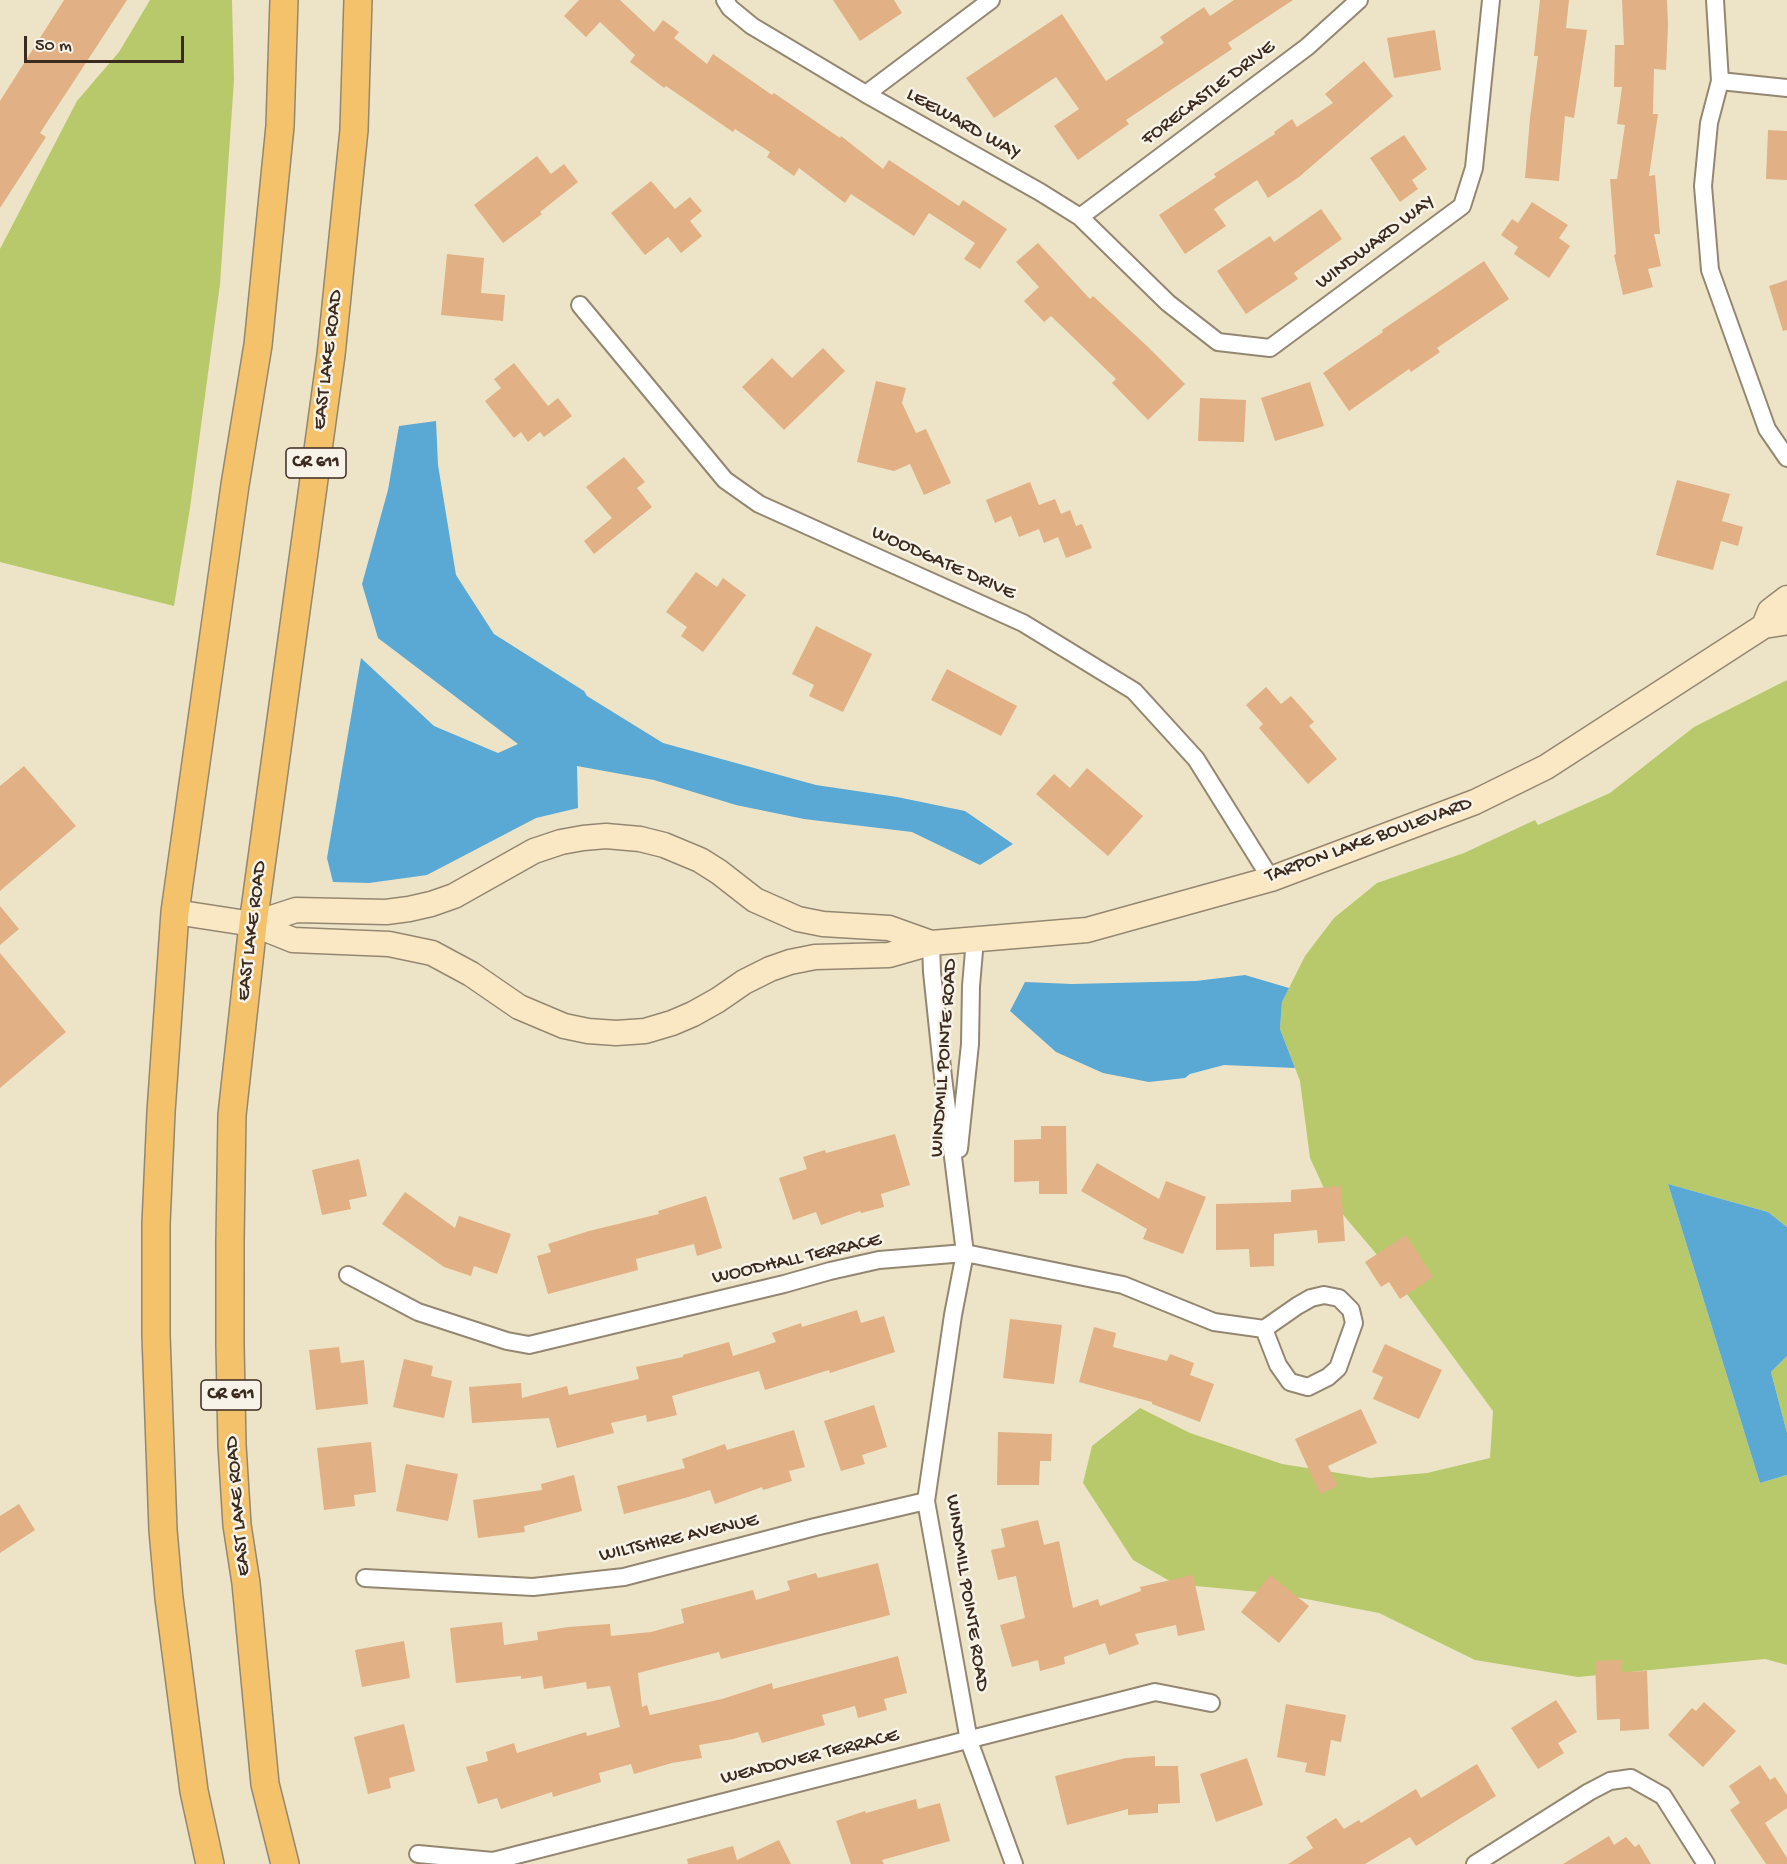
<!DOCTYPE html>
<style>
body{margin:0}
#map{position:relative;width:1787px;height:1864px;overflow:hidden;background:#ede4c7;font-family:"Gochi Hand",sans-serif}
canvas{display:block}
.scale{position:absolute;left:24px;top:36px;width:160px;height:27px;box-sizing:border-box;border:3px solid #3b2a1e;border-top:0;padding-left:8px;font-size:18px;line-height:21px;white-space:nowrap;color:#3b2a1e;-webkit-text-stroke:4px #f7f3e8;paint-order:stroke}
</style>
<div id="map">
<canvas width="1787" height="1864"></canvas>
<div class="scale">50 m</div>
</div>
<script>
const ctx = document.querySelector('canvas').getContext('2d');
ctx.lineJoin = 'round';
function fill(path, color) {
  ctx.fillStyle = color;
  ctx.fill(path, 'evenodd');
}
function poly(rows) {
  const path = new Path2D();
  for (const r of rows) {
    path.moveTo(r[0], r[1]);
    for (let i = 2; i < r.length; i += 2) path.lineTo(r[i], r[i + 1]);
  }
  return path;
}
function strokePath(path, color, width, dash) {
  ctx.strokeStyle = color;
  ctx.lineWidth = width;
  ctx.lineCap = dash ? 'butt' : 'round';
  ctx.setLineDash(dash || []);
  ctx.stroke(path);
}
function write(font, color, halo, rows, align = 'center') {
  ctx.font = font + ' "Gochi Hand",sans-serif';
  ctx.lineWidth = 5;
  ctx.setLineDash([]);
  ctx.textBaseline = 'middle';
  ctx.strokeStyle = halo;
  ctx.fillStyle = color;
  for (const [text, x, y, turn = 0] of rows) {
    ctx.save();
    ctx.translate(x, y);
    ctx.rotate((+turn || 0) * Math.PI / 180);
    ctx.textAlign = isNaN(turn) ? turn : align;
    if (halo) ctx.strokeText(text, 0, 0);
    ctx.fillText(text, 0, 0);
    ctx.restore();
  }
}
fill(poly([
 [150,0,232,0,234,80,220,284,190,508,174,606,0,562,0,249,77,101,119,52],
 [1787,680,1787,1227,1768,1212,1668,1184,1760,1483,1787,1475,1787,1665,1765,1659,1578,1677,1475,1660,1379,1613,1280,1594,1175,1584,1133,1560,1083,1483,1092,1446,1140,1408,1190,1433,1282,1464,1370,1478,1427,1473,1490,1458,1493,1411,1384,1263,1328,1197,1310,1158,1300,1081,1280,1029,1282,1002,1305,956,1334,918,1377,883,1464,853,1535,820,1538,825,1610,793,1694,727],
 [1787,1356,1787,1433,1771,1372]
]), '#b8c96c');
fill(poly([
 [436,421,438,465,456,575,494,634,584,691,587,696,663,743,816,785,897,797,965,811,1013,844,980,865,912,832,804,819,736,805,654,780,577,766,578,808,536,818,427,875,369,883,333,882,327,858,361,658,434,726,498,753,518,744,378,638,362,584,388,490,399,426],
 [1245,975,1289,988,1282,1002,1280,1029,1295,1068,1224,1065,1190,1074,1185,1078,1149,1082,1103,1073,1056,1052,1010,1011,1025,982,1072,984,1196,981],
 [1668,1184,1768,1212,1787,1227,1787,1356,1771,1372,1787,1433,1787,1475,1760,1483]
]), '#5aa8d4');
fill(poly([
 [64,0,127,0,40,133,46,137,0,208,0,101],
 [579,0,620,0,654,32,663,20,679,32,674,38,707,64,713,54,772,95,774,93,840,138,841,136,883,169,889,160,959,206,963,200,1007,229,980,269,964,259,975,243,929,213,914,236,851,194,845,203,799,168,794,176,767,157,770,152,735,129,733,132,666,86,664,88,630,62,635,55,600,22,586,37,564,16],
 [833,0,894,0,902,13,860,41],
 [1234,0,1293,0,1228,43,1232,49,1126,120,1129,124,1078,160,1054,126,1079,109,1056,77,994,118,966,78,1062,14,1106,81,1164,43,1160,37,1204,7,1210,16],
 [1540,0,1569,0,1566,28,1587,30,1574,118,1565,116,1559,181,1525,178,1530,118,1538,56,1534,56],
 [1622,0,1667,0,1668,26,1666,70,1654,69,1653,114,1658,114,1649,176,1655,175,1660,234,1654,234,1661,266,1648,269,1653,287,1623,295,1614,255,1616,254,1610,179,1617,179,1625,125,1617,124,1622,87,1614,87,1615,45,1624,45],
 [1435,30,1441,70,1394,78,1387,38],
 [1364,61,1393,96,1299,177,1268,198,1257,180,1214,209,1226,226,1185,254,1159,215,1216,177,1214,174,1275,134,1274,132,1292,119,1297,127,1333,103,1325,94],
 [1768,130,1787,131,1787,180,1766,179],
 [1404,135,1427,169,1412,180,1418,189,1400,202,1370,158],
 [537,156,551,174,564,164,578,182,540,212,542,214,503,243,474,205],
 [651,181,675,209,690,197,702,211,690,221,702,236,681,253,668,237,645,255,611,213],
 [1532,202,1568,225,1559,238,1570,246,1549,278,1514,254,1518,247,1501,235,1512,219,1518,223],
 [1321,209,1342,239,1294,273,1298,279,1246,314,1217,271,1270,236,1274,242],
 [1038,243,1090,299,1093,296,1148,347,1185,384,1148,420,1112,383,1116,379,1051,316,1044,322,1024,301,1039,287,1016,262],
 [447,254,484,258,481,293,505,295,503,321,441,315],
 [1484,261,1509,299,1437,348,1440,352,1411,372,1409,369,1349,411,1323,373,1383,332,1382,330],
 [1787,280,1787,330,1783,331,1769,286],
 [823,348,845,371,784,430,742,387,772,358,792,378],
 [514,363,548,406,558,398,572,416,544,437,540,432,528,442,521,432,514,438,485,401,501,388,494,379],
 [876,381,906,388,902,403,916,433,926,429,951,483,924,495,910,464,894,471,857,462],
 [1310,382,1324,426,1275,441,1261,398],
 [1200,398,1246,400,1244,442,1198,441],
 [624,457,645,482,637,488,652,507,594,554,584,541,612,518,586,487],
 [1677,480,1730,494,1722,521,1743,527,1738,546,1721,541,1713,570,1656,555],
 [1030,482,1039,505,1055,499,1061,514,1070,510,1076,526,1082,524,1092,548,1066,558,1058,537,1044,543,1039,529,1019,537,1011,516,995,523,986,500],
 [696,572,717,587,723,578,746,595,703,652,681,636,687,627,666,612],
 [816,626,872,654,843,712,809,696,814,685,792,674],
 [947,669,1017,706,1001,736,931,700],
 [1266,687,1281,704,1291,696,1314,722,1309,726,1337,759,1308,784,1259,728,1263,724,1246,705],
 [24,766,76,826,0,891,0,786],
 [1087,768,1143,816,1108,856,1036,794,1054,774,1070,788],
 [0,906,19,929,0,945],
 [0,953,66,1032,0,1088],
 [1041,1126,1066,1126,1067,1194,1039,1194,1039,1181,1014,1182,1014,1140,1041,1139],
 [895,1134,910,1185,881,1194,884,1207,861,1213,860,1211,821,1225,816,1212,793,1220,779,1178,807,1169,803,1157,825,1150,826,1153],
 [359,1159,367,1196,349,1200,351,1209,322,1215,312,1170],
 [1097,1163,1159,1199,1166,1181,1206,1197,1183,1254,1143,1239,1147,1229,1081,1191],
 [1341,1186,1345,1241,1318,1243,1317,1230,1274,1234,1274,1266,1250,1267,1249,1249,1216,1250,1216,1204,1291,1202,1291,1190],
 [405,1192,455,1228,459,1216,511,1234,497,1274,474,1266,471,1276,444,1267,382,1224],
 [706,1196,722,1248,697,1256,694,1244,636,1259,638,1270,548,1294,537,1256,551,1252,548,1244,589,1231,659,1214,658,1211],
 [1406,1235,1433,1277,1400,1299,1389,1282,1381,1287,1365,1262],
 [857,1310,861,1323,884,1316,895,1352,830,1373,829,1370,765,1390,759,1371,672,1396,677,1415,647,1422,646,1415,611,1423,614,1433,557,1448,549,1418,472,1423,469,1387,521,1383,522,1398,567,1386,569,1395,639,1379,636,1367,683,1357,683,1355,729,1342,733,1356,776,1342,772,1333,801,1323,802,1327],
 [1010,1319,1062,1325,1054,1384,1003,1378],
 [1094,1327,1116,1333,1113,1347,1167,1361,1170,1354,1194,1363,1190,1375,1214,1384,1200,1422,1152,1404,1152,1402,1079,1382],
 [1385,1344,1442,1370,1419,1419,1373,1399,1383,1377,1372,1372],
 [339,1347,341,1363,364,1360,368,1404,316,1410,309,1350],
 [404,1359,433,1366,431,1376,452,1381,444,1418,393,1407],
 [874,1405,887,1447,862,1455,865,1464,841,1471,824,1421],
 [1361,1409,1377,1443,1328,1466,1338,1486,1320,1494,1295,1439],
 [794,1430,805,1467,789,1471,792,1481,763,1490,762,1487,715,1504,710,1490,685,1498,624,1514,617,1486,685,1468,682,1459,725,1444,727,1450],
 [998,1432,1052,1434,1051,1461,1040,1461,1039,1485,997,1485],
 [371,1442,376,1492,354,1495,355,1506,324,1510,317,1448],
 [406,1464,458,1474,448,1521,396,1511],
 [574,1475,582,1511,524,1526,525,1532,478,1538,473,1500,542,1490,541,1484],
 [19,1504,35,1530,0,1553,0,1516],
 [1038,1520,1044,1545,1059,1541,1073,1608,1098,1599,1100,1606,1141,1591,1140,1587,1193,1575,1205,1630,1178,1636,1176,1625,1135,1634,1139,1644,1109,1655,1105,1643,1064,1657,1065,1664,1040,1671,1038,1660,1012,1667,1000,1625,1025,1618,1016,1576,998,1580,991,1550,1005,1547,1001,1529],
 [878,1563,890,1615,721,1659,719,1652,638,1673,642,1707,647,1705,650,1715,722,1699,772,1683,773,1689,898,1656,907,1693,884,1699,887,1710,858,1718,855,1706,822,1715,825,1725,762,1743,758,1732,733,1739,699,1745,702,1758,672,1763,634,1774,631,1764,599,1773,601,1782,553,1797,552,1792,501,1809,497,1798,478,1804,466,1767,488,1761,486,1752,514,1743,517,1753,586,1732,587,1736,620,1727,610,1686,587,1689,586,1682,544,1689,542,1676,521,1679,521,1676,456,1683,450,1628,502,1622,504,1645,538,1640,537,1632,568,1627,610,1624,611,1636,651,1632,684,1623,681,1609,753,1590,756,1600,790,1590,787,1581,816,1573,818,1578],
 [1270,1575,1309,1606,1279,1643,1241,1612],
 [404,1641,410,1678,362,1687,355,1650],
 [1621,1660,1622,1672,1647,1671,1649,1729,1620,1731,1620,1719,1597,1720,1595,1661],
 [1556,1700,1577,1732,1558,1743,1564,1753,1538,1769,1511,1728],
 [1704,1702,1736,1731,1703,1767,1668,1735,1692,1708,1696,1711],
 [1286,1704,1346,1715,1341,1742,1331,1740,1325,1776,1305,1772,1307,1763,1277,1757],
 [404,1724,415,1771,389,1778,391,1788,368,1794,354,1737],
 [1155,1756,1155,1766,1178,1766,1180,1803,1158,1804,1158,1813,1128,1815,1128,1809,1067,1825,1055,1776,1126,1758],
 [1247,1758,1263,1805,1216,1822,1200,1774],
 [1477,1764,1496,1796,1416,1846,1410,1837,1365,1864,1288,1864,1313,1848,1306,1837,1336,1818,1344,1829,1359,1820,1361,1823,1416,1789,1421,1798],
 [1760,1765,1770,1780,1775,1777,1787,1795,1787,1808,1765,1823,1787,1858,1787,1864,1766,1864,1730,1810,1740,1803,1729,1786],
 [916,1799,918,1809,940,1803,950,1841,882,1860,884,1864,851,1864,836,1821,865,1811,866,1813],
 [1609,1836,1614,1845,1626,1837,1635,1847,1639,1844,1651,1864,1563,1864],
 [779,1840,791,1864,688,1864,687,1859,733,1846,737,1860]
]), '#e1b084');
const street = poly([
 [725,0,730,8,752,26,866,94,1040,192,1080,217,1168,303,1218,342,1270,348,1462,206,1474,168,1491,0],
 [1715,0,1720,81,1709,123,1703,186,1710,270,1767,429,1787,458],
 [1720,81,1787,88],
 [866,94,991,0],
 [1080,217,1307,47,1359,0],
 [580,305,725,480,759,504,1023,623,1134,691,1196,759,1271,879],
 [931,943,932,972,943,1077,965,1253,953,1315,926,1501,969,1741,1014,1864],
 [959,1149,970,1044,971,986,975,939],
 [348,1275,418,1312,507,1341,529,1345,784,1284,830,1271,879,1260,965,1253,1123,1285,1214,1322,1264,1329],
 [1324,1295,1339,1298,1351,1310,1354,1323,1338,1368,1328,1377,1308,1387,1290,1382,1278,1365,1264,1329,1297,1306,1311,1298,1324,1295],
 [365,1578,533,1587,624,1577,815,1527,926,1501],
 [418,1854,493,1861,1155,1692,1211,1703],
 [1475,1864,1589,1792,1610,1781,1631,1778,1663,1796,1706,1864]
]);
const secondary = poly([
 [1764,626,1770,611,1787,598],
 [175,912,253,924,293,940,389,944,432,953,471,974,519,1007,564,1026,588,1031,616,1033,645,1031,672,1023,693,1014,718,1000,744,982,770,969,790,962,815,957,889,955,931,943,1087,930,1271,879,1475,802,1546,767,1764,626,1783,623,1787,620],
 [253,924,296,910,386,912,409,909,431,904,454,896,534,851,561,842,583,838,606,836,640,839,664,845,700,860,719,872,755,900,798,919,823,924,889,928,931,943]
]);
const primary = poly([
 [210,1864,194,1791,169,1598,163,1530,156,1335,156,1224,161,1112,175,912,235,485,258,345,280,126,284,0],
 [285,1864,265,1784,246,1583,237,1525,232,1445,230,1345,230,1241,232,1115,253,924,331,355,354,130,358,0]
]);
strokePath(street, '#948772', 20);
strokePath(secondary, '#948772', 27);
strokePath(primary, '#948772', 30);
strokePath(street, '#fff', 16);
strokePath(secondary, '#fae7c3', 24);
strokePath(primary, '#f3c26a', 27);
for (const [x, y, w] of [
 [316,463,60],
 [231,1395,60]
]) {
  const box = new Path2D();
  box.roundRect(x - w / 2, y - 15, w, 30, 4.5);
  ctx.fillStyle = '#f7f3e8';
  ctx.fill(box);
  strokePath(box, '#3b2a1e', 1.5);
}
write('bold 18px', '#3b2a1e', null, [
 ["CR 611",316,463],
 ["CR 611",231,1395]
]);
write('20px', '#3b2a1e', '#f7f3e8', [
 ["FORECASTLE DRIVE",1209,94,-37],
 ["LEEWARD WAY",963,125,29],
 ["WINDWARD WAY",1376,243,-37],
 ["EAST LAKE ROAD",329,360,-83],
 ["WOODGATE DRIVE",943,564,24],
 ["TARPON LAKE BOULEVARD",1369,841,-20],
 ["EAST LAKE ROAD",253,931,-83],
 ["WINDMILL POINTE ROAD",945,1058,-86],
 ["WOODHALL TERRACE",797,1260,-13],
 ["EAST LAKE ROAD",239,1506,-95],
 ["WILTSHIRE AVENUE",679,1539,-13],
 ["WINDMILL POINTE ROAD",966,1593,81],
 ["WENDOVER TERRACE",810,1758,-14]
]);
</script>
